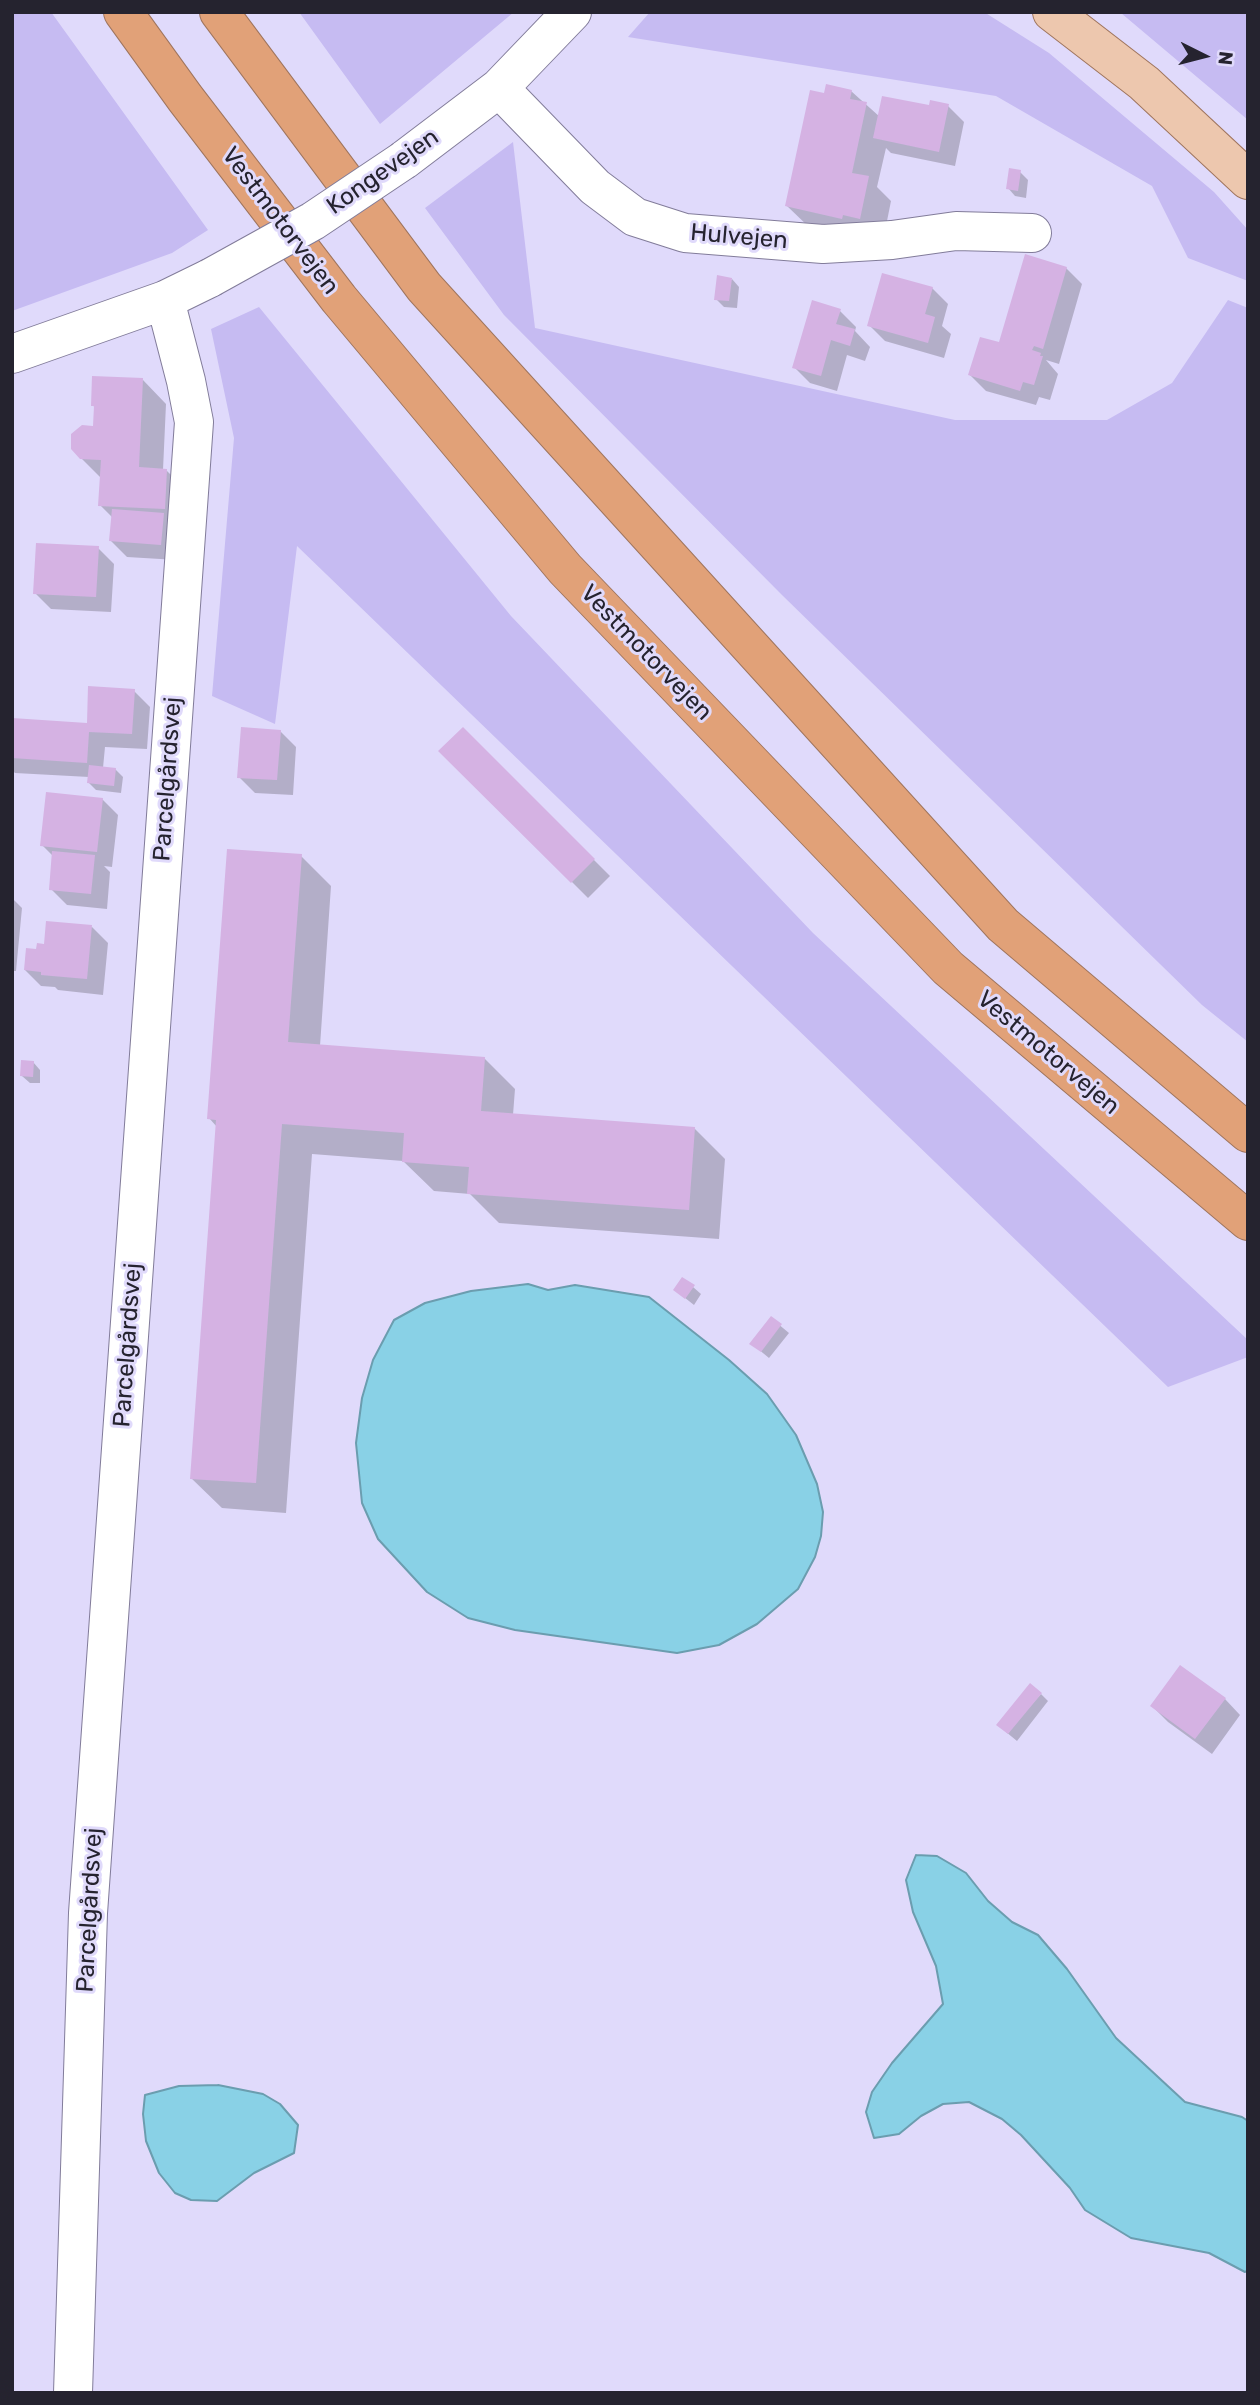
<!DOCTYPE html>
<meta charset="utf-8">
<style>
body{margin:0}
#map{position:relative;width:1260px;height:2405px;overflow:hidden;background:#e0dafb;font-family:Rubik,sans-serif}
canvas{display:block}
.frame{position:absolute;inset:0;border:14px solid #25232f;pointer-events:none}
.north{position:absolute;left:1169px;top:21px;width:70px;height:70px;-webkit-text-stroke:5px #e0dafb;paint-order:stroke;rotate:96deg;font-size:19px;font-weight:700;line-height:28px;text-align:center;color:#25232f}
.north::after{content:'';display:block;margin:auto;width:24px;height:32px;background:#25232f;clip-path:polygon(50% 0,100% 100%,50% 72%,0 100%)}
</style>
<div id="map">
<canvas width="1260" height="2405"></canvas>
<div class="frame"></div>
<div class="north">N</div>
</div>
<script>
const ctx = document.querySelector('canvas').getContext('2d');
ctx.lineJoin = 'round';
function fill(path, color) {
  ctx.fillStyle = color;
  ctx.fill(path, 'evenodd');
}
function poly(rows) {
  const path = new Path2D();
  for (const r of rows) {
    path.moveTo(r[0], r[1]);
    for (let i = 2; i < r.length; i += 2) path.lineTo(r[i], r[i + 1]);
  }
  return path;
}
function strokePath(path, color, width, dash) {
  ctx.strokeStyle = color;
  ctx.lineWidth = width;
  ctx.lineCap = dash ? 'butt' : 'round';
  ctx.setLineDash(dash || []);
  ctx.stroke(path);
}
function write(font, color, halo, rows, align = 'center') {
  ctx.font = font + ' Rubik,sans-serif';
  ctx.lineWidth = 6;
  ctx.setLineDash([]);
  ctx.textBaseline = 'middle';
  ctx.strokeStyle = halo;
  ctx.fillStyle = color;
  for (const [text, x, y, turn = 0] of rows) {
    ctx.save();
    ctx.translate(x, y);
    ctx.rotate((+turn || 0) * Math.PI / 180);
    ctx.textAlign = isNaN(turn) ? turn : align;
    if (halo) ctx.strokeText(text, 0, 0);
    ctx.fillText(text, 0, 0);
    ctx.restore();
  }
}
fill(poly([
 [12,12,51,12,208,230,172,253,12,311],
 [299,12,514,12,380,124],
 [650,12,984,12,1049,53,1214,192,1248,230,1248,281,1188,258,1152,186,996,96,628,37],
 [1120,12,1248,12,1248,120,1121,13],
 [513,142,535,328,955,420,1107,420,1172,383,1228,300,1248,308,1248,1042,1202,1005,782,595,504,315,425,208],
 [259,307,511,616,813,933,1248,1340,1248,1357,1168,1387,297,546,275,724,212,696,234,438,211,329]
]), '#c6bbf2');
const water = poly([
 [528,1284,548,1290,575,1285,649,1297,729,1360,767,1394,796,1435,817,1484,823,1512,821,1536,815,1557,798,1589,757,1624,719,1645,677,1653,515,1630,468,1618,427,1592,378,1539,362,1503,356,1443,362,1398,373,1360,394,1320,425,1303,471,1291,528,1284],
 [916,1855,937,1856,966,1873,988,1901,1012,1922,1038,1935,1067,1969,1116,2038,1185,2102,1242,2117,1248,2121,1248,2270,1245,2272,1209,2253,1131,2238,1085,2210,1070,2188,1021,2135,1002,2119,969,2102,943,2104,921,2116,899,2134,874,2138,866,2112,872,2092,892,2063,943,2004,936,1966,913,1912,906,1880,916,1855],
 [218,2085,263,2094,280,2104,298,2125,294,2153,254,2173,217,2201,191,2200,175,2193,159,2173,146,2141,143,2114,145,2095,179,2086,218,2085]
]);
fill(water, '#89d1e6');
strokePath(water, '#6b9daf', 2);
fill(poly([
 [851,91,880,117,948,106,964,122,955,166,891,153,886,148,877,187,891,201,883,241,811,229,787,206,825,95],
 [1020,172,1028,180,1026,198,1015,196,1008,188],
 [1066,268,1082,284,1059,364,1046,360,1058,374,1050,400,1039,397,1036,405,986,391,970,375,1000,344],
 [732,279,739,287,737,308,724,307,716,299],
 [932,288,948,304,942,326,951,334,944,358,885,341,869,325],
 [840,311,856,327,855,331,870,347,865,361,847,355,837,391,810,383,794,367],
 [143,380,166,404,163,470,166,470,190,494,177,560,127,557,111,541,113,518,100,505,101,478,81,458,95,428,96,408,92,405],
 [98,548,114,564,111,612,51,609,35,593],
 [134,691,150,707,147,749,105,747,103,768,115,769,123,777,121,793,96,790,88,782,89,777,15,773,12,770,12,720,88,725],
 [463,729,610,876,588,898,441,751],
 [280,731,296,747,293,795,255,793,239,777],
 [102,799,118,815,112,867,104,866,110,872,107,909,67,905,51,889,54,857,42,845],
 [301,856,331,886,320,1046,484,1058,515,1089,513,1115,694,1128,725,1159,719,1239,499,1223,470,1194,434,1191,403,1161,312,1154,286,1513,222,1508,191,1478,217,1127,209,1118],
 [12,898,22,908,16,971,12,971],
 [92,927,108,943,103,995,58,990,55,987,41,986,25,970,38,951,45,946],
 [33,1062,40,1070,40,1083,30,1083,22,1076],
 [693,1287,701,1294,694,1305,675,1290],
 [771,1318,789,1333,769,1358,752,1344],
 [1041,1694,1048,1701,1017,1741,1006,1732],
 [1225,1699,1240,1715,1212,1754,1168,1722,1152,1706]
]), '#0003');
fill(poly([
 [826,84,852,90,850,99,867,102,852,173,869,176,860,219,843,215,842,219,785,206,810,90,824,93],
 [882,96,929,105,930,100,949,104,939,152,873,138],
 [1009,168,1021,170,1018,191,1006,189],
 [1025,254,1067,267,1043,349,1034,346,1032,350,1041,353,1040,356,1043,356,1034,385,1023,382,1020,391,968,375,980,337,999,342],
 [882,273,933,287,925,314,935,317,928,343,867,326],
 [717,275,732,278,729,301,714,300],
 [812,300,841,309,836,324,855,329,850,346,831,340,821,376,792,368],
 [92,376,143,378,139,467,167,469,165,509,98,506,101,460,80,459,71,449,71,434,82,425,93,426,94,406,91,406],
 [112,509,164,513,161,545,109,541],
 [36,543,99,546,96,597,33,594],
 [88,686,135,689,132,734,89,732,87,763,12,758,12,718,87,723],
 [241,727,281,730,277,780,237,778],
 [463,727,595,859,571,883,438,751],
 [89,765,116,768,114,786,87,783],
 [46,792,103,798,97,852,40,846],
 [227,849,302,854,288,1042,485,1057,481,1111,695,1127,689,1210,467,1194,469,1167,402,1162,404,1133,282,1124,256,1483,190,1479,216,1120,207,1119],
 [52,851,95,855,91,894,49,890],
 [46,921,92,925,87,979,41,975,41,972,24,970,26,948,36,949,37,943,44,944],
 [21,1060,34,1061,33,1077,20,1076],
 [682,1277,695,1285,685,1299,673,1290],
 [771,1316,782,1324,761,1352,749,1344],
 [1180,1665,1226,1698,1195,1739,1150,1706],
 [1030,1683,1042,1693,1008,1734,996,1725]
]), '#d5b2e3');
const minor = poly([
 [499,88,595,187,635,217,685,233,823,244,892,240,956,231,1032,233],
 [404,160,499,88,572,12],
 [12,354,165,300,210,278],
 [73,2393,88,1913,194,422,186,381,165,300]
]);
const major = poly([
 [1052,12,1144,83,1248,180]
]);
const highway = poly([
 [123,12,185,98,339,299,565,569,948,968,1248,1221],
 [219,12,424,287,1003,925,1248,1133]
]);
strokePath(minor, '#827c9a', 40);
strokePath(major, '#9f755e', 40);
strokePath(highway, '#9f755e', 40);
strokePath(minor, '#fff', 38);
strokePath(major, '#edc7ae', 38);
strokePath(highway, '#e1a178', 38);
const minorBridge = poly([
 [210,278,313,221,404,160]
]);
strokePath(minorBridge, '#827c9a', 40, []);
strokePath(minorBridge, '#fff', 38);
write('24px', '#25232f', '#e0dafb', [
 ["Kongevejen",383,172,-35],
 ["Vestmotorvejen",280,221,53],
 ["Hulvejen",739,237,5],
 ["Vestmotorvejen",646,653,46],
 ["Parcelgårdsvej",168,779,-86],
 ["Vestmotorvejen",1048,1053,40],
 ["Parcelgårdsvej",128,1345,-86],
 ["Parcelgårdsvej",90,1910,-87]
]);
</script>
